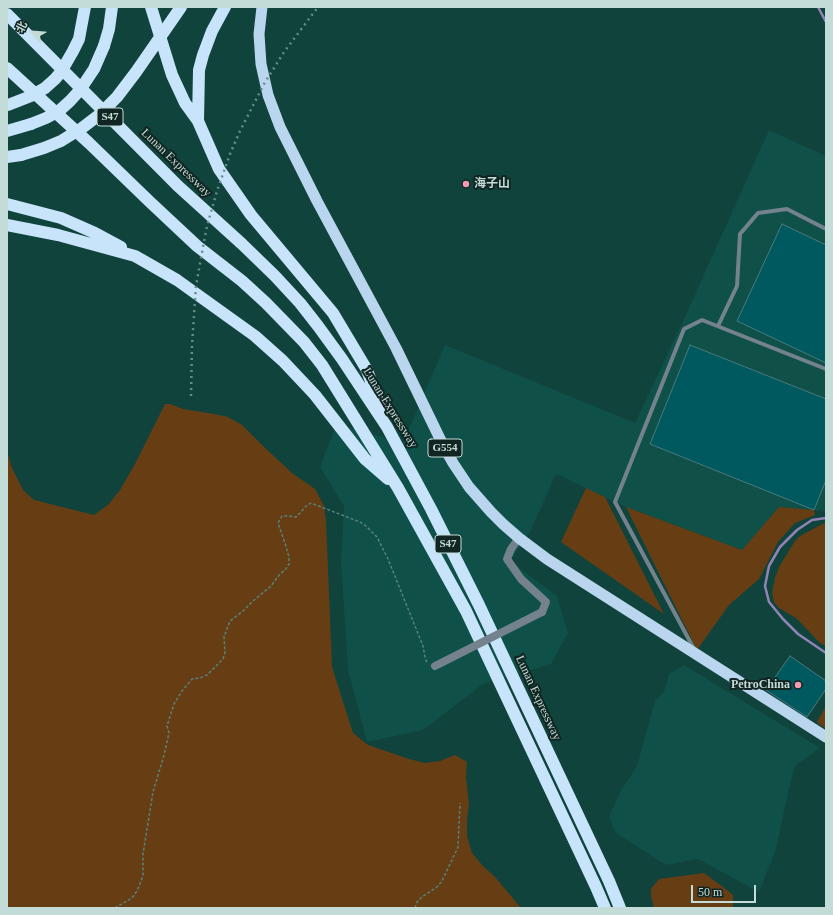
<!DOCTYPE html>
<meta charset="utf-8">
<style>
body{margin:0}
#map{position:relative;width:833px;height:915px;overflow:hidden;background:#10433c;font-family:"Times New Roman","Noto Sans SC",serif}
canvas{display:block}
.frame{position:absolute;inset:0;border:8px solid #c3dcd7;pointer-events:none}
.north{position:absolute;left:12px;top:12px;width:40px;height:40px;-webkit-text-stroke:3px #112522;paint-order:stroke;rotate:296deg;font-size:11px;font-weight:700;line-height:16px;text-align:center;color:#c3dcd7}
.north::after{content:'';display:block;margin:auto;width:14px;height:18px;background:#c3dcd7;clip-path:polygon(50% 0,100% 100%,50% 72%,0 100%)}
.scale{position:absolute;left:691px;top:885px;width:65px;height:18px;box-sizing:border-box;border:2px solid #c3dcd7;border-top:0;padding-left:5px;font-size:12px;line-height:14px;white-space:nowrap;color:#c3dcd7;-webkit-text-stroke:3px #112522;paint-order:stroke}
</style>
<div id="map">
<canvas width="833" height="915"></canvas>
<div class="frame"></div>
<div class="north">北</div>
<div class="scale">50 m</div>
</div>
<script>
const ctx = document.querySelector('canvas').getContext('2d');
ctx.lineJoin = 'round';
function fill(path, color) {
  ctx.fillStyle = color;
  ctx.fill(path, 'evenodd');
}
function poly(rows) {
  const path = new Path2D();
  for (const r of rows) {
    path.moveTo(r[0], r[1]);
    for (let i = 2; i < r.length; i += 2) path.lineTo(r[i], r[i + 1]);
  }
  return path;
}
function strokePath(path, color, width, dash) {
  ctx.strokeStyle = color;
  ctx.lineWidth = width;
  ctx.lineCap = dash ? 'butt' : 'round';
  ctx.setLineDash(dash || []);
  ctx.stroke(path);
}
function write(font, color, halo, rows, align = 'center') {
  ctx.font = font + ' "Times New Roman","Noto Sans SC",serif';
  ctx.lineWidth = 4;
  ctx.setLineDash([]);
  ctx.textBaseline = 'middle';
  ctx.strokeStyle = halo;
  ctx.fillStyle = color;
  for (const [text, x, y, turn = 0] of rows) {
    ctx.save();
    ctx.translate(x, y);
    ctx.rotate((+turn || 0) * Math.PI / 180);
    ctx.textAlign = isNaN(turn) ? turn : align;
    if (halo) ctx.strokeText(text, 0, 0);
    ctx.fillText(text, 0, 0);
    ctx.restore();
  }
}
fill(poly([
 [769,130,826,156,826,511,779,507,742,550,626,507,556,474,530,532,510,561,557,596,568,633,551,664,483,684,423,730,367,742,348,670,341,562,344,506,320,467,337,424,403,443,445,345,635,423,684,319],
 [684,665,820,748,795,766,788,793,776,849,759,892,698,859,666,865,616,833,609,817,620,792,637,766,655,701,664,692,669,674]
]), '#0f5048');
fill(poly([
 [165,404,170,404,183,409,214,414,228,417,242,425,262,445,292,473,315,489,324,506,326,521,332,667,353,733,368,745,409,759,425,763,440,761,455,755,467,762,466,777,469,804,467,819,467,836,472,853,483,866,495,877,521,908,7,908,7,451,12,468,23,490,34,500,94,515,109,504,120,490,135,464],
 [586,488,605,497,664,614,561,542],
 [626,507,742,550,779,507,814,510,815,515,795,523,778,542,759,579,729,605,697,650],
 [826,522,826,646,820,643,796,618,779,608,774,602,772,593,775,578,779,567,795,541,800,536],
 [826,706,826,729,817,722],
 [704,873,727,890,733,895,733,908,654,908,651,896,651,889,659,879]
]), '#673e14');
strokePath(poly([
 [818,7,826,22],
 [826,518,812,520,797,530,780,547,769,566,765,586,769,602,783,619,798,634,826,653]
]), '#9283b7', 2.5);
const building = poly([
 [782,224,826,245,826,363,737,321,782,224],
 [690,345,826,399,826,480,814,510,650,444,690,345],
 [790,656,826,681,826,689,807,717,766,690,790,656]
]);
fill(building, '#00595f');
strokePath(building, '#497a7e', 1);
strokePath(poly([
 [115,908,132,898,137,891,143,876,143,854,153,792,164,755,169,733,167,726,174,704,182,691,192,679,200,678,207,675,223,659,225,652,224,637,230,621,243,611,253,601,271,586,280,574,285,570,289,564,289,557,285,543,278,523,282,516,289,516,296,517,301,512,305,507,311,503,360,522,366,526,377,537,388,559,423,646,425,657,427,663],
 [415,908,417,902,422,897,437,887,442,881,458,847,460,803]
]), '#58817b', 1.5, [3, 2]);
strokePath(poly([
 [718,326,737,286,740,234,758,213,787,209,826,229],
 [694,649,615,502,684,329,702,320,826,369]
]), '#74828d', 4);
strokePath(poly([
 [519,538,511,549,507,559,521,579,546,602,542,612]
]), '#74828d', 8);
strokePath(poly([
 [262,7,259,34,261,64,268,95,280,127,317,201,396,348,444,447,453,463,469,487,491,512,503,524,519,538,547,559,826,737]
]), '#bad6ee', 11);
strokePath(poly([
 [151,7,172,75,185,103,198,121,219,169,251,215,333,313,367,370,381,410],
 [7,14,178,186,242,244,275,276,300,303,318,326,342,359,387,427,431,509,479,605,609,881,620,908],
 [104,46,109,29,112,7],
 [7,68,89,143,150,202,197,246,242,281,266,303,304,342,322,365,398,488,466,611,596,887,605,908],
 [198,121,199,70,203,55,212,31,225,7],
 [7,131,31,124],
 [7,157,21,155],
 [7,204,61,218,95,233,121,247],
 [7,225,58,235,135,256,177,280,255,336,283,361,315,395,365,459,388,479]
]), '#c8e4fb', 12);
strokePath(poly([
 [191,396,192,345,196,286,203,247,207,226,217,191,230,154,240,131,264,84,284,52,318,7]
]), '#678d87', 2.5, [2, 4]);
strokePath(poly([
 [435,666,542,612]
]), '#74828d', 8);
strokePath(poly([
 [8,105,31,96,45,88,55,79,61,72,73,51,79,39,81,28,85,7],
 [31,124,46,118,59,111,70,101,80,90,94,69,104,46],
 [21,155,44,148,61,141,82,128,99,115,117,97,136,72,181,7]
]), '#c8e4fb', 12);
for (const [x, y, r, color] of [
 [466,184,4,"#f19ab2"],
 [798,685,4,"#f19ab2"]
]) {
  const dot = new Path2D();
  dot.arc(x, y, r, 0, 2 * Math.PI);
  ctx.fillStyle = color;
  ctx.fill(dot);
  strokePath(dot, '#112522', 1.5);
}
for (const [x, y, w] of [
 [110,117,26],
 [445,448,34],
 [448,544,26]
]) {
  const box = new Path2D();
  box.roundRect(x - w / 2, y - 9, w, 18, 3);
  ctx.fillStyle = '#112522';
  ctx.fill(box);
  strokePath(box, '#c3dcd7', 1);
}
write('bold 11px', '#c3dcd7', null, [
 ["S47",110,117],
 ["G554",445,448],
 ["S47",448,544]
]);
write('12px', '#c3dcd7', '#112522', [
 ["Lunan Expressway",176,163,44],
 ["Lunan Expressway",390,408,58],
 ["Lunan Expressway",538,698,65]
]);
write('bold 12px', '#c3dcd7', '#112522', [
 ["海子山",474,184],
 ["PetroChina",790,685,"right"]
], 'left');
</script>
